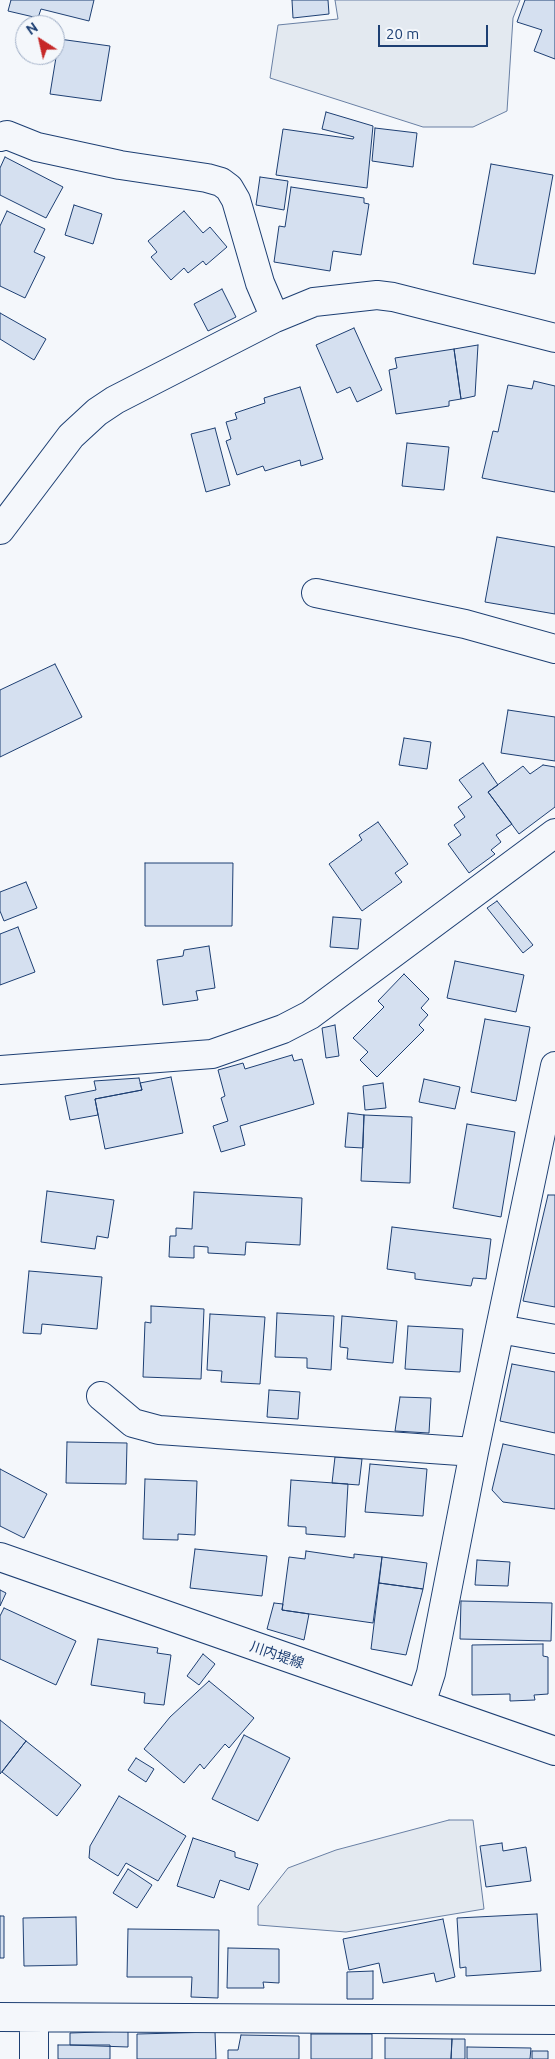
<!DOCTYPE html>
<meta charset="utf-8">
<style>
body{margin:0}
#map{position:relative;width:555px;height:2059px;overflow:hidden;background:#f4f7fb;font-family:Ubuntu,sans-serif}
canvas{display:block}
.north{position:absolute;left:15px;top:15px;width:50px;height:50px;box-sizing:border-box;background:#f4f7fb;border:1px solid #9eadc5;border-radius:50%;rotate:325deg;font-size:14px;font-weight:700;line-height:20px;text-align:center;color:#1d3f73}
.north::after{content:'';display:block;margin:auto;width:18px;height:22px;background:#c62828;clip-path:polygon(50% 0,100% 100%,50% 72%,0 100%)}
.scale{position:absolute;left:378px;top:25px;width:110px;height:22px;box-sizing:border-box;border:2px solid #1d3f73;border-top:0;padding-left:6px;font-size:15px;line-height:18px;white-space:nowrap;color:#1d3f73;-webkit-text-stroke:4px #f4f7fb;paint-order:stroke}
</style>
<div id="map">
<canvas width="555" height="2059"></canvas>
<div class="north">N</div>
<div class="scale">20 m</div>
</div>
<script>
const ctx = document.querySelector('canvas').getContext('2d');
ctx.lineJoin = 'round';
function fill(path, color) {
  ctx.fillStyle = color;
  ctx.fill(path, 'evenodd');
}
function poly(rows) {
  const path = new Path2D();
  for (const r of rows) {
    path.moveTo(r[0], r[1]);
    for (let i = 2; i < r.length; i += 2) path.lineTo(r[i], r[i + 1]);
  }
  return path;
}
function strokePath(path, color, width, dash) {
  ctx.strokeStyle = color;
  ctx.lineWidth = width;
  ctx.lineCap = dash ? 'butt' : 'round';
  ctx.setLineDash(dash || []);
  ctx.stroke(path);
}
function write(font, color, halo, rows, align = 'center') {
  ctx.font = font + ' Ubuntu,"Noto Sans JP",sans-serif';
  ctx.lineWidth = 4;
  ctx.setLineDash([]);
  ctx.textBaseline = 'middle';
  ctx.strokeStyle = halo;
  ctx.fillStyle = color;
  for (const [text, x, y, turn = 0] of rows) {
    ctx.save();
    ctx.translate(x, y);
    ctx.rotate((+turn || 0) * Math.PI / 180);
    ctx.textAlign = isNaN(turn) ? turn : align;
    if (halo) ctx.strokeText(text, 0, 0);
    ctx.fillText(text, 0, 0);
    ctx.restore();
  }
}
const green = poly([
 [335,0,520,0,513,18,507,111,473,127,423,127,270,78,278,25,338,19,335,0],
 [449,1820,473,1820,484,1909,346,1932,258,1925,258,1906,288,1868,336,1850,449,1820]
]);
fill(green, '#e3e9f0');
strokePath(green, '#687fa3', 1);
const building = poly([
 [11,0,94,0,89,21,41,9,38,18,8,11,11,0],
 [292,0,328,0,329,14,293,18,292,0],
 [525,0,555,0,555,59,534,51,542,30,517,22,525,0],
 [59,39,110,46,101,101,50,94,59,39],
 [326,112,373,126,367,188,276,175,283,129,353,139,354,137,322,129,326,112],
 [375,128,417,133,413,167,372,161,375,128],
 [5,157,63,187,46,218,0,195,0,168,5,157],
 [491,164,553,175,535,274,473,264,491,164],
 [260,177,288,181,284,210,256,205,260,177],
 [291,187,364,198,364,203,369,204,361,255,333,251,330,271,274,262,279,226,285,227,291,187],
 [74,205,102,214,93,244,65,235,74,205],
 [7,211,45,229,34,252,45,257,25,298,0,286,0,226,7,211],
 [184,211,203,233,210,227,227,247,206,265,203,261,188,273,184,268,171,280,151,257,157,252,148,241,184,211],
 [222,289,236,317,208,331,194,304,222,289],
 [0,313,46,339,34,360,0,339,0,313],
 [354,328,382,390,357,402,350,387,337,393,316,345,354,328],
 [478,345,475,396,461,399,454,349,478,345],
 [454,349,461,399,449,401,449,406,396,414,389,370,397,368,395,358,454,349],
 [534,381,555,386,555,492,482,478,493,431,498,432,508,385,532,389,534,381],
 [300,387,323,459,301,466,300,460,265,471,263,466,237,475,226,441,231,439,226,422,237,419,235,413,265,403,264,398,300,387],
 [215,428,230,485,206,492,191,434,215,428],
 [407,443,449,447,444,490,402,486,407,443],
 [497,537,555,547,555,614,485,602,497,537],
 [55,664,82,717,0,757,0,690,55,664],
 [508,710,555,717,555,761,501,753,508,710],
 [404,738,431,742,427,769,399,765,404,738],
 [483,763,498,785,488,792,512,824,496,835,501,842,491,850,495,854,469,873,448,844,461,835,454,825,465,817,458,807,472,797,459,780,483,763],
 [543,765,555,767,555,807,519,834,488,792,523,766,530,774,543,765],
 [378,822,408,864,395,873,402,882,362,911,329,864,362,840,359,835,378,822],
 [145,863,233,863,232,926,145,926,145,863],
 [26,882,37,908,4,921,0,911,0,892,26,882],
 [497,901,533,945,523,953,487,908,497,901],
 [333,917,361,919,358,949,330,947,333,917],
 [18,927,35,972,0,985,0,934,18,927],
 [209,946,215,988,196,991,198,1000,163,1005,157,960,183,956,184,950,209,946],
 [455,961,524,975,516,1012,447,998,455,961],
 [404,974,429,999,421,1008,428,1015,419,1025,424,1030,377,1077,360,1060,368,1052,353,1038,384,1007,378,1001,404,974],
 [485,1019,530,1027,516,1101,471,1092,485,1019],
 [335,1025,339,1056,326,1058,322,1028,335,1025],
 [292,1055,294,1061,302,1059,314,1104,240,1126,245,1145,221,1152,213,1126,228,1121,221,1098,225,1096,218,1070,243,1063,245,1069,292,1055],
 [171,1077,183,1133,105,1149,95,1099,142,1090,140,1083,171,1077],
 [139,1078,142,1090,95,1099,98,1115,70,1120,65,1096,96,1090,94,1081,139,1078],
 [424,1079,460,1087,455,1109,419,1102,424,1079],
 [383,1083,386,1108,365,1110,363,1086,383,1083],
 [348,1113,364,1115,363,1148,345,1147,348,1113],
 [364,1115,412,1117,410,1183,361,1181,364,1115],
 [467,1124,515,1132,501,1217,453,1208,467,1124],
 [47,1191,114,1200,108,1238,97,1236,95,1249,41,1242,47,1191],
 [194,1192,302,1198,300,1245,246,1242,245,1255,208,1253,208,1247,194,1246,194,1258,169,1257,170,1236,176,1236,176,1228,192,1229,194,1192],
 [548,1195,555,1195,555,1307,523,1301,548,1195],
 [392,1227,491,1239,486,1279,473,1278,471,1286,415,1279,415,1273,387,1269,392,1227],
 [29,1271,102,1277,97,1329,42,1324,41,1334,23,1333,29,1271],
 [151,1306,204,1309,201,1379,143,1377,145,1322,151,1323,151,1306],
 [277,1313,334,1316,331,1370,307,1368,307,1358,275,1357,277,1313],
 [210,1314,265,1317,260,1384,221,1382,222,1371,207,1370,210,1314],
 [342,1316,397,1321,393,1363,347,1359,348,1348,340,1347,342,1316],
 [408,1326,463,1329,460,1372,405,1369,408,1326],
 [512,1364,555,1372,555,1433,500,1421,512,1364],
 [269,1390,300,1392,298,1419,267,1417,269,1390],
 [400,1397,431,1398,429,1433,395,1431,400,1397],
 [67,1442,127,1443,126,1484,66,1483,67,1442],
 [503,1444,555,1455,555,1509,503,1502,492,1490,503,1444],
 [335,1457,362,1459,359,1485,332,1483,335,1457],
 [370,1464,427,1469,423,1516,365,1512,370,1464],
 [0,1469,47,1494,24,1538,0,1526,0,1469],
 [145,1479,197,1481,195,1535,178,1534,178,1540,143,1539,145,1479],
 [291,1480,348,1484,345,1537,306,1534,306,1527,288,1526,291,1480],
 [195,1549,267,1556,262,1596,190,1588,195,1549],
 [306,1551,354,1558,354,1554,382,1557,373,1623,282,1610,289,1557,305,1559,306,1551],
 [382,1557,427,1563,423,1589,379,1583,382,1557],
 [477,1560,510,1562,508,1586,475,1585,477,1560],
 [379,1583,423,1589,406,1655,371,1649,379,1583],
 [0,1590,6,1593,0,1606,0,1590],
 [461,1601,552,1603,551,1641,460,1639,461,1601],
 [274,1603,283,1604,282,1610,309,1614,304,1640,267,1629,274,1603],
 [4,1608,76,1641,56,1685,0,1659,0,1616,4,1608],
 [98,1639,158,1648,157,1653,171,1655,164,1705,144,1703,145,1693,91,1685,98,1639],
 [543,1644,543,1656,548,1657,548,1694,534,1695,535,1700,510,1701,510,1694,472,1695,472,1645,543,1644],
 [203,1654,215,1664,199,1685,187,1676,203,1654],
 [209,1681,254,1718,229,1748,225,1744,204,1769,200,1764,184,1783,144,1749,170,1717,209,1681],
 [0,1720,26,1741,0,1774,0,1720],
 [244,1735,290,1758,258,1821,212,1799,244,1735],
 [26,1741,81,1785,57,1816,2,1772,26,1741],
 [136,1758,154,1769,146,1782,128,1770,136,1758],
 [119,1796,186,1836,158,1881,126,1863,118,1876,89,1858,90,1846,119,1796],
 [193,1838,235,1852,235,1857,258,1864,249,1890,220,1880,214,1898,177,1886,193,1838],
 [502,1843,503,1851,526,1847,531,1881,486,1887,480,1846,502,1843],
 [128,1869,152,1885,137,1908,113,1893,128,1869],
 [537,1914,541,1971,466,1976,466,1967,460,1968,457,1918,537,1914],
 [0,1916,4,1916,4,1958,0,1958,0,1916],
 [76,1917,77,1965,24,1966,23,1918,76,1917],
 [443,1919,455,1977,436,1982,434,1973,383,1983,379,1963,349,1970,343,1939,443,1919],
 [128,1929,219,1930,218,1998,191,1997,192,1977,127,1977,128,1929],
 [228,1948,279,1949,279,1983,263,1982,264,1988,227,1988,228,1948],
 [373,1971,373,1999,347,1999,347,1972,373,1971],
 [128,2031,128,2047,70,2045,70,2033,128,2031],
 [215,2032,216,2059,137,2059,137,2034,215,2032],
 [311,2034,372,2034,372,2059,311,2059,311,2034],
 [241,2035,299,2036,299,2059,228,2059,228,2050,238,2050,241,2035],
 [385,2038,452,2039,451,2059,385,2059,385,2038],
 [452,2039,465,2039,465,2059,451,2059,452,2039],
 [58,2045,110,2045,110,2059,58,2059,58,2045],
 [467,2047,531,2048,530,2059,467,2059,467,2047],
 [532,2051,548,2051,548,2059,532,2059,532,2051]
]);
fill(building, '#d5e0f0');
strokePath(building, '#1d3f73', 1);
const minor = poly([
 [0,137,7,135,37,147,120,165,207,178,221,182,229,188,236,200,260,283,275,318],
 [0,530,71,436,97,412,115,400,275,318,314,302,377,295,393,297,555,338],
 [316,593,465,624,555,649],
 [0,1070,212,1054,283,1029,310,1015,555,833],
 [500,1329,555,1339],
 [101,1396,133,1423,159,1430,474,1452],
 [421,1704,431,1673,474,1452,555,1066],
 [0,2017,555,2020],
 [34,2018,34,2059]
]);
const major = poly([
 [0,1557,555,1751]
]);
strokePath(minor, '#1d3f73', 30);
strokePath(major, '#1d3f73', 30);
strokePath(minor, '#f4f7fb', 28);
strokePath(major, '#f4f7fb', 28);
write('14px', '#1d3f73', '#f4f7fb', [
 ["川内堤線",277,1655,19]
]);
</script>
